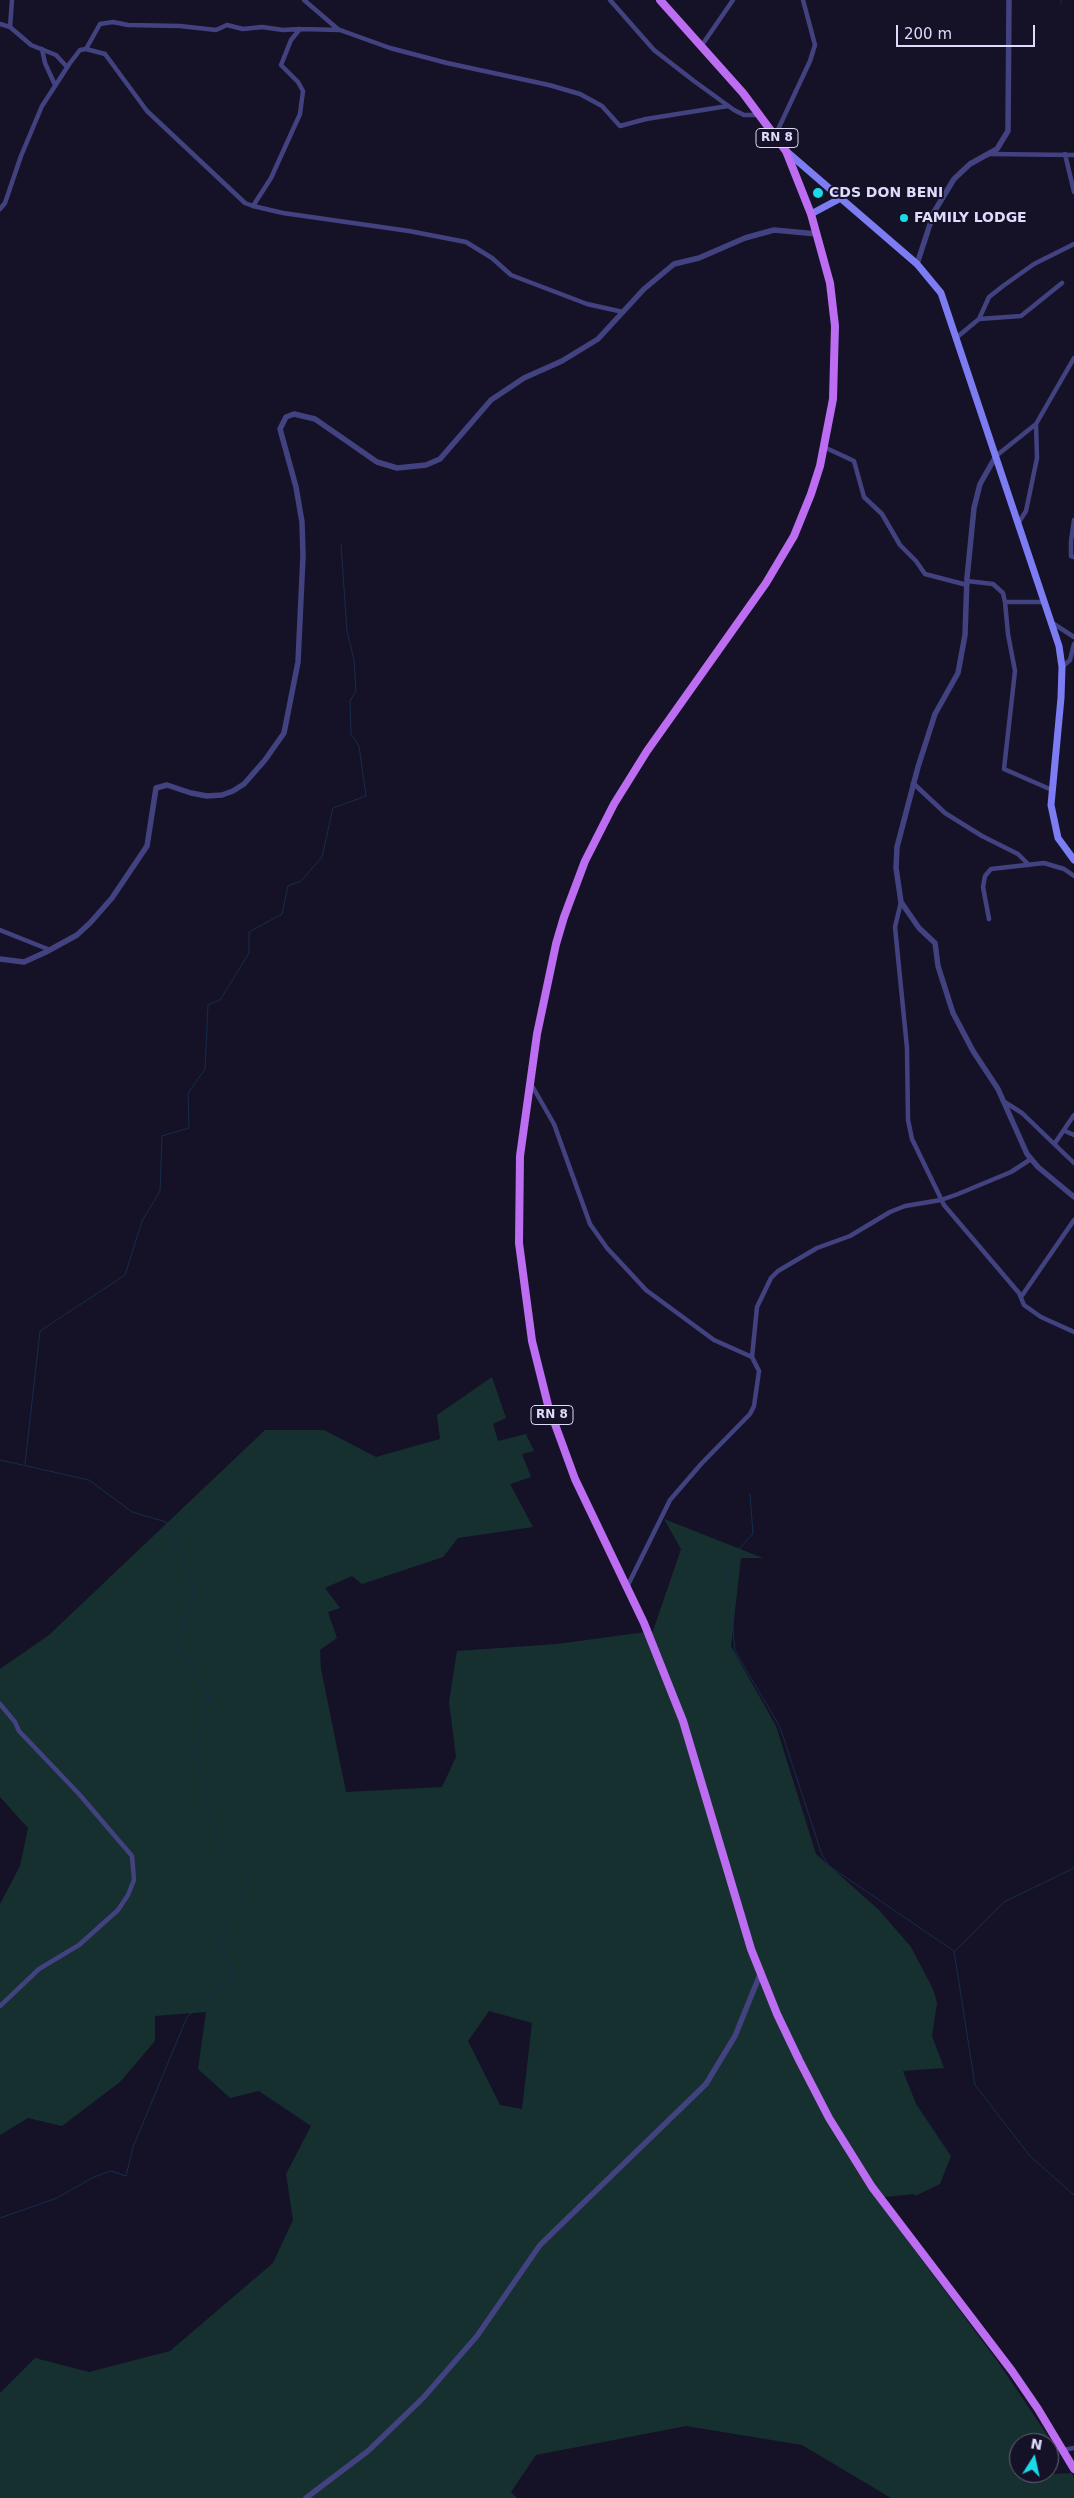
<!DOCTYPE html>
<style>
body{margin:0}
#map{position:relative;width:1074px;height:2498px;overflow:hidden;background:#151227;font-family:"DejaVu Sans",sans-serif}
canvas{display:block}
.north{position:absolute;left:1009px;top:2433px;width:50px;height:50px;box-sizing:border-box;background:#151227;border:1px solid #65627c;border-radius:50%;rotate:10deg;font-size:14px;font-weight:700;line-height:20px;text-align:center;color:#dedbfc}
.north::after{content:'';display:block;margin:auto;width:18px;height:22px;background:#1adae9;clip-path:polygon(50% 0,100% 100%,50% 72%,0 100%)}
.scale{position:absolute;left:896px;top:25px;width:139px;height:22px;box-sizing:border-box;border:2px solid #dedbfc;border-top:0;padding-left:6px;font-size:15px;line-height:18px;white-space:nowrap;color:#dedbfc;-webkit-text-stroke:4px #151227;paint-order:stroke}
</style>
<div id="map">
<canvas width="1074" height="2498"></canvas>
<div class="north">N</div>
<div class="scale">200 m</div>
</div>
<script>
const ctx = document.querySelector('canvas').getContext('2d');
ctx.lineJoin = 'round';
function fill(path, color) {
  ctx.fillStyle = color;
  ctx.fill(path, 'evenodd');
}
function poly(rows) {
  const path = new Path2D();
  for (const r of rows) {
    path.moveTo(r[0], r[1]);
    for (let i = 2; i < r.length; i += 2) path.lineTo(r[i], r[i + 1]);
  }
  return path;
}
function strokePath(path, color, width, dash) {
  ctx.strokeStyle = color;
  ctx.lineWidth = width;
  ctx.lineCap = dash ? 'butt' : 'round';
  ctx.setLineDash(dash || []);
  ctx.stroke(path);
}
function write(font, color, halo, rows, align = 'center') {
  ctx.font = font + ' "DejaVu Sans",sans-serif';
  ctx.lineWidth = 4;
  ctx.setLineDash([]);
  ctx.textBaseline = 'middle';
  ctx.strokeStyle = halo;
  ctx.fillStyle = color;
  for (const [text, x, y, turn = 0] of rows) {
    ctx.save();
    ctx.translate(x, y);
    ctx.rotate((+turn || 0) * Math.PI / 180);
    ctx.textAlign = isNaN(turn) ? turn : align;
    if (halo) ctx.strokeText(text, 0, 0);
    ctx.fillText(text, 0, 0);
    ctx.restore();
  }
}
fill(poly([
 [492,1377,506,1418,493,1424,498,1441,526,1434,534,1451,522,1454,531,1477,510,1484,533,1527,458,1538,443,1557,362,1584,352,1576,325,1588,340,1608,328,1612,337,1638,320,1650,321,1669,346,1792,442,1787,456,1757,449,1702,457,1651,557,1644,653,1631,681,1549,664,1519,763,1558,741,1558,731,1646,776,1726,816,1854,879,1910,911,1947,933,1989,937,2003,932,2036,944,2068,903,2071,916,2104,951,2156,940,2184,915,2196,914,2194,876,2198,998,2362,1060,2454,1049,2464,1049,2443,1019,2443,1019,2473,1039,2473,1038,2475,1072,2473,1074,2478,1074,2498,891,2498,802,2445,686,2426,536,2455,511,2492,517,2498,0,2498,0,2393,35,2358,89,2372,170,2351,273,2263,293,2220,286,2174,311,2126,259,2091,230,2098,198,2069,206,2012,155,2016,155,2041,120,2082,62,2126,28,2118,0,2135,0,1904,20,1866,28,1828,0,1797,0,1669,49,1635,265,1430,324,1430,376,1457,440,1439,437,1415],
 [489,2011,532,2023,522,2109,500,2105,468,2041]
]), '#16302f');
strokePath(poly([
 [1061,0,1061,3],
 [0,1460,89,1480,132,1512,166,1522,195,1589,178,1644,209,1697,194,1754,220,1848,248,1880,218,1942,235,1974,187,2017,133,2147,126,2176,111,2171,94,2177,57,2198,0,2218],
 [25,1464,40,1331,125,1275,142,1221,160,1191,162,1136,189,1128,188,1093,205,1069,208,1005,220,1000,249,953,249,932,282,914,288,886,301,881,322,857,333,808,366,796,359,746,351,734,350,701,356,691,354,660,347,631,341,545],
 [750,1494,753,1534,727,1561,735,1651,780,1727,822,1855,829,1866,954,1951,975,2085,1030,2156,1074,2195],
 [955,1951,1004,1902,1074,1868]
]), '#162d4d', 1);
strokePath(poly([
 [304,0,339,30],
 [610,0,654,50,694,81,734,110,744,115,759,115],
 [0,24,10,27,31,45,56,55,67,67],
 [10,27,12,0],
 [702,45,733,0],
 [42,49,45,63,55,85],
 [86,49,100,24,113,22,128,25,180,26,216,30,227,25,243,29,262,27,283,30,300,29],
 [775,136,810,61,815,45,803,0],
 [988,154,1074,155],
 [1065,154,1074,192],
 [253,206,283,213,409,231,466,242,492,258,511,275,587,304,623,312],
 [0,209,5,203,21,156,42,106,70,63,80,50,86,49,105,54,147,111,245,203,253,206,271,178,300,114,303,91,298,82,281,65,291,40,300,29,340,30,390,48,447,63,549,85,580,94,602,106,620,126,646,119,728,106],
 [979,319,989,297,1003,286,1034,264,1074,244],
 [956,338,979,319,1021,316,1062,283],
 [824,447,854,461,864,497,882,514,900,545,916,561,925,574,967,585],
 [996,456,1036,424,1074,358],
 [1074,520,1071,541,1071,556,1074,557],
 [1019,522,1026,511,1037,458,1036,424],
 [967,581,993,584,1003,593,1005,602,1045,602],
 [1005,602,1008,634,1015,671,1004,769,1052,790],
 [1054,624,1074,637],
 [1062,667,1070,660,1074,644],
 [913,783,945,813,982,836,1018,854,1029,865],
 [901,902,895,927,907,1048,908,1120,912,1139,944,1205,1019,1293,1024,1305,1041,1317,1074,1332],
 [989,919,983,887,985,876,991,869,1044,863,1064,869,1074,876],
 [0,930,50,950],
 [531,1084,554,1124,590,1224,607,1248,646,1290,714,1340,752,1357,759,1371,754,1406,750,1414,702,1463,670,1500,627,1587],
 [1003,1101,1022,1113,1074,1163],
 [1065,1131,1074,1135],
 [1055,1143,1074,1115],
 [1021,1297,1074,1220],
 [752,1357,757,1307,771,1278,778,1271,817,1248,850,1236,890,1212,905,1206,941,1200,958,1194,1011,1172,1031,1159],
 [0,1704,15,1722,19,1731,79,1794,132,1856,134,1880,128,1895,118,1910,79,1945,39,1969,0,2006],
 [1063,2450,1074,2448]
]), '#434281', 4.5);
strokePath(poly([
 [917,264,934,212,954,179,970,164,997,149,1008,131,1009,0],
 [996,456,980,484,974,508,967,578,965,635,958,673,935,714,918,767,897,847,896,868,901,902,919,928,935,943,938,966,953,1013,973,1051,998,1089,1027,1154,1038,1167,1074,1197],
 [0,959,24,962,46,952,77,935,90,923,112,898,147,846,156,788,167,785,191,793,207,796,222,795,233,791,244,784,265,760,284,733,298,662,303,556,302,522,296,487,280,429,286,417,294,414,315,419,377,462,397,468,426,465,440,459,491,400,524,378,562,361,598,339,644,289,674,264,699,258,745,238,774,230,817,234],
 [306,2498,368,2451,423,2398,477,2336,540,2245,706,2084,735,2036,761,1972]
]), '#434281', 5.5);
strokePath(poly([
 [786,151,917,264,941,293,1059,646,1062,667,1061,698,1051,805,1058,838,1074,860],
 [811,214,841,198]
]), '#7c7cf3', 7);
strokePath(poly([
 [660,0,743,93,786,151,811,214,830,283,835,326,833,399,820,466,811,494,794,536,766,583,647,751,614,804,585,861,564,917,556,944,537,1034,520,1156,519,1243,532,1341,548,1405,575,1479,644,1623,683,1721,751,1949,777,2014,799,2060,829,2118,872,2187,1012,2371,1038,2409,1074,2469]
]), '#bc6df1', 8);
for (const [x, y, r, color] of [
 [818,193,6,"#1adae9"],
 [904,218,5,"#1adae9"]
]) {
  const dot = new Path2D();
  dot.arc(x, y, r, 0, 2 * Math.PI);
  ctx.fillStyle = color;
  ctx.fill(dot);
  strokePath(dot, '#151227', 2);
}
for (const [x, y, w] of [
 [777,138,42],
 [552,1415,42]
]) {
  const box = new Path2D();
  box.roundRect(x - w / 2, y - 9.5, w, 19, 4);
  ctx.fillStyle = '#151227';
  ctx.fill(box);
  strokePath(box, '#dedbfc', 1);
}
write('bold 12px', '#dedbfc', null, [
 ["RN 8",777,138],
 ["RN 8",552,1415]
]);
write('bold 14px', '#dedbfc', '#151227', [
 ["CDS DON BENI",829,193],
 ["FAMILY LODGE",914,218]
], 'left');
</script>
